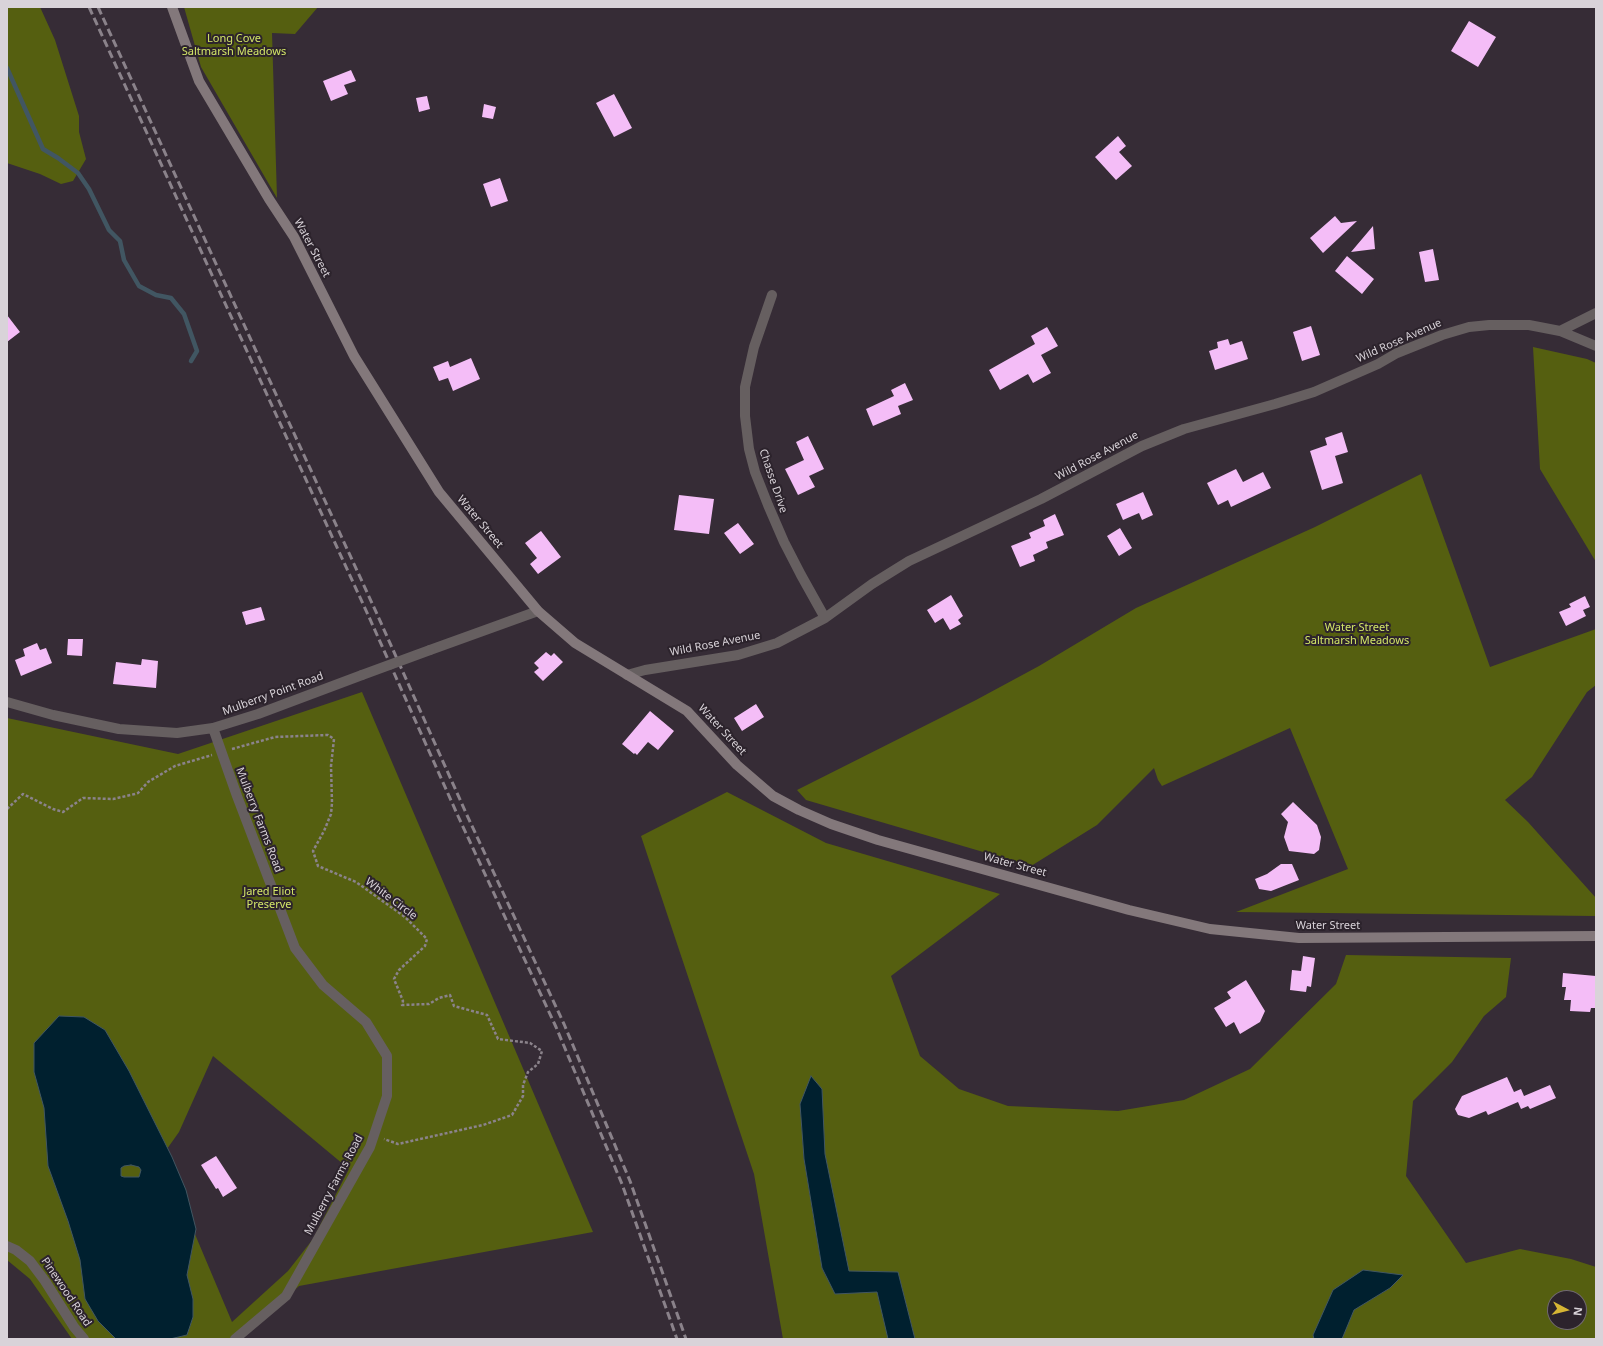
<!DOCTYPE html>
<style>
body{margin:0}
#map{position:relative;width:1603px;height:1346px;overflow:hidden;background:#362c36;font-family:"Noto Sans",sans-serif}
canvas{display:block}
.frame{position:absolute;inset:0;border:8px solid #d9d3d9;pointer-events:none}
.north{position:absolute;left:1547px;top:1290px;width:40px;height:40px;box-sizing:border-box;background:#2c232c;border:1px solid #716971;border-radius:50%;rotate:97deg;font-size:11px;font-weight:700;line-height:16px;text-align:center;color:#d9d3d9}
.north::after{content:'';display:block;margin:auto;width:14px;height:18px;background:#d6b534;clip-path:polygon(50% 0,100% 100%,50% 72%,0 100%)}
</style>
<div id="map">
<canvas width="1603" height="1346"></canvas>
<div class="frame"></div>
<div class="north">N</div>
</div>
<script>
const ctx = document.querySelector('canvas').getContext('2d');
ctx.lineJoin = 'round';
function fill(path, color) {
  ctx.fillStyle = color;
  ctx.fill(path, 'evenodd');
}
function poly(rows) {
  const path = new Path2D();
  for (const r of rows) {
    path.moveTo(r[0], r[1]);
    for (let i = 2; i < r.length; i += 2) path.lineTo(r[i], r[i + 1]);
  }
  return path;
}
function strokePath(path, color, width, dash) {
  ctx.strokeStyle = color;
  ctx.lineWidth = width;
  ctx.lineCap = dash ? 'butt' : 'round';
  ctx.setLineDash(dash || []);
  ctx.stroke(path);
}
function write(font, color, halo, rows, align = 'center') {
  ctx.font = font + ' "Noto Sans",sans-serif';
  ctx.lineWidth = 4;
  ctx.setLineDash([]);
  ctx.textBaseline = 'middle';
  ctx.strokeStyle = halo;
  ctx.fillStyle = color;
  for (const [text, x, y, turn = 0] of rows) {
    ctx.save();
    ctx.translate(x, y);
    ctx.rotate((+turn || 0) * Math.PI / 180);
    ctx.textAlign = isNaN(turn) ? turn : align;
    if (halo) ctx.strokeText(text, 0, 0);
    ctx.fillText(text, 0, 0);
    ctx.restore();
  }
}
fill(poly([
 [7,7,40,7,55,40,79,116,79,132,86,159,73,181,61,184,40,174,7,163],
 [184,7,318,7,295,34,272,33,277,198,201,67],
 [1533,347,1587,359,1596,363,1596,562,1540,469],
 [1421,474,1490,667,1596,629,1596,685,1587,692,1532,777,1505,800,1528,822,1596,898,1596,915,1595,916,1236,912,1348,869,1290,728,1162,786,1158,780,1154,768,1097,825,1031,866,806,800,797,790,976,700,1039,666,1136,608,1315,527],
 [362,692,593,1232,299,1286,241,1339,72,1339,30,1279,7,1260,7,718,178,754],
 [213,1056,349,1169,313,1239,288,1271,232,1322,162,1156,179,1132],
 [727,792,826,843,1000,894,891,976,920,1056,959,1089,1008,1106,1118,1111,1184,1100,1250,1069,1336,984,1346,955,1511,958,1506,997,1484,1016,1452,1062,1413,1101,1406,1176,1466,1263,1520,1249,1571,1259,1596,1267,1596,1339,1342,1339,1353,1310,1390,1288,1402,1276,1363,1270,1313,1335,1314,1339,915,1339,899,1278,892,1339,783,1339,754,1174,641,836],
 [802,1101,826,1277,822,1268,804,1159,800,1105],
 [1555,1298,1579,1298,1579,1322,1555,1322]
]), '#555f10');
const water = poly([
 [59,1016,84,1017,105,1030,129,1071,172,1157,186,1190,196,1229,187,1275,193,1299,193,1317,187,1335,170,1339,116,1339,98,1321,85,1299,80,1260,68,1221,48,1166,44,1108,34,1072,34,1043,59,1016],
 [131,1165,139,1167,141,1170,139,1177,124,1177,121,1176,121,1168,124,1166,131,1165],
 [811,1076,822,1089,825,1154,849,1271,898,1272,915,1339,888,1339,877,1292,835,1294,822,1268,804,1159,800,1104,811,1076],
 [1363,1270,1403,1275,1390,1288,1354,1310,1342,1339,1314,1339,1313,1335,1333,1290,1363,1270]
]);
fill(water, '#00202f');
strokePath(water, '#415662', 1);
strokePath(poly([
 [7,68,43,149,58,158,78,173,89,189,109,230,120,241,124,260,139,286,156,295,171,298,184,314,197,351,191,361]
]), '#415662', 4.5);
fill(poly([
 [1469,21,1496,37,1478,67,1451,51],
 [351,70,356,81,344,85,348,94,331,101,323,81],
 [614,94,632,128,614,137,596,103],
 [427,96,430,109,419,112,416,98],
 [484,104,496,107,493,119,482,117],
 [1118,136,1126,146,1119,152,1132,166,1116,180,1095,157],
 [500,178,508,201,491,207,483,184],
 [1335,216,1341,223,1357,221,1323,253,1310,238],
 [1373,226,1375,249,1351,252],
 [1433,249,1439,280,1425,282,1419,252],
 [1347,256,1374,279,1362,294,1335,271],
 [7,315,20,332,7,342],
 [1311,326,1320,355,1302,361,1293,332],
 [1047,327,1058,346,1041,355,1051,373,1033,383,1028,374,1000,390,989,370,1035,344,1031,336],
 [1228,339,1230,345,1242,341,1248,359,1215,370,1209,351,1218,348,1217,342],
 [471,358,480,379,453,391,448,378,439,381,433,367,448,361,450,367],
 [905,383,913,400,898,406,901,414,873,426,866,409,894,396,891,390],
 [1342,432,1348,452,1335,456,1343,483,1322,490,1310,451,1327,445,1325,438],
 [808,436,824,469,809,476,815,487,798,495,785,469,804,460,796,442],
 [1236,469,1243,482,1263,472,1271,488,1231,507,1228,500,1218,505,1207,483],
 [1143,492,1153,515,1142,520,1139,513,1123,520,1116,504],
 [679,495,714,499,709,534,674,530],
 [1055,514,1064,535,1046,542,1048,548,1033,555,1035,561,1020,567,1011,546,1031,538,1029,533,1045,526,1043,520],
 [738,523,754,544,740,554,724,533],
 [1120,528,1132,548,1119,556,1107,536],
 [541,531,561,557,538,574,530,564,537,558,525,543],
 [951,595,963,616,958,620,961,624,950,630,943,618,935,623,927,610],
 [1585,596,1590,607,1583,610,1586,616,1566,626,1559,612,1571,607,1569,604],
 [261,607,265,620,246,625,242,612],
 [68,639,83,639,82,656,67,655],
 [37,643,40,650,46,648,52,663,21,676,15,660,25,656,23,649],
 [546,652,551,656,554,653,563,662,543,681,534,672,539,668,534,663],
 [142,659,158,661,156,688,113,684,116,662,141,665],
 [756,704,764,717,742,731,734,718],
 [650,711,674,731,658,750,648,742,637,755,635,753,634,754,622,744],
 [1293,802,1317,825,1321,837,1319,850,1314,854,1289,851,1284,837,1288,822,1281,814],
 [1281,864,1292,864,1299,880,1271,891,1259,889,1255,879,1267,874],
 [1303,956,1315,958,1311,987,1307,986,1306,992,1290,990,1292,970,1301,971],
 [1563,973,1596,976,1596,1008,1591,1008,1590,1012,1570,1011,1571,1000,1564,1000,1566,987,1562,987],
 [1246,980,1265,1011,1260,1022,1240,1034,1234,1022,1226,1027,1214,1008,1231,998,1227,992],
 [1507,1077,1514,1092,1521,1089,1524,1096,1550,1085,1556,1098,1530,1109,1528,1106,1521,1109,1518,1102,1488,1115,1486,1111,1469,1118,1458,1115,1455,1109,1462,1096],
 [216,1156,237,1188,223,1197,218,1188,216,1189,201,1165]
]), '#f4bdf7');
strokePath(poly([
 [232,749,275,737,328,735,334,739,331,766,332,803,331,814,324,831,313,851,318,866,356,882,405,917,427,939,425,946,399,970,394,979,403,1001,402,1005,429,1004,439,998,450,995,454,1006,487,1015,498,1039,530,1043,542,1051,538,1064,528,1072,523,1085,523,1096,512,1115,483,1125,398,1144,384,1139],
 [7,809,23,794,53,809,63,812,83,798,113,799,135,794,138,793,148,782,175,766,212,755]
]), '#8b838b', 2.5, [3, 2]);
strokePath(poly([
 [772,295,754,347,745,387,745,416,749,449,755,472,768,505,784,542,801,575,825,618],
 [1560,331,1596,313],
 [430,650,538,611],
 [627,675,645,670,738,655,777,643,825,618,872,584,909,561,1041,499,1142,446,1184,429,1275,404,1314,392,1378,364,1397,353,1442,335,1469,327,1489,325,1529,325,1560,331,1596,346],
 [7,702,53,715,119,729,177,733,213,728,258,714,362,675],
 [213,728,237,796,295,948,323,985,366,1022,387,1056,387,1096,370,1147,286,1296,235,1339],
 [7,1246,16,1250,30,1261,45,1281,74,1327,84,1339]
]), '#665f60', 10);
strokePath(poly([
 [172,7,199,81,269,199,294,237,354,356,439,492,538,611,575,643,687,711,737,765,773,796,799,810,831,824,878,840,1129,910,1210,929,1299,938,1596,936]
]), '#83787b', 10);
strokePath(poly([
 [89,7,369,617,458,816,556,1027,622,1184,677,1339],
 [98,7,377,614,466,813,564,1024,630,1181,686,1339]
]), '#8a828a', 3, [8, 4]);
strokePath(poly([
 [362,675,430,650]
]), '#665f60', 10);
write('11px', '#d3e668', '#2c232c', [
 ["Long Cove",234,39],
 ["Saltmarsh Meadows",234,52],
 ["Water Street",1357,628],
 ["Saltmarsh Meadows",1357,641],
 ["Jared Eliot",269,892],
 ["Preserve",269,905]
]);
write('11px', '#d9d3d9', '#2c232c', [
 ["Water Street",312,248,62],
 ["Wild Rose Avenue",1399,341,-24],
 ["Wild Rose Avenue",1097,456,-28],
 ["Chasse Drive",773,481,71],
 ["Water Street",480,522,50],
 ["Wild Rose Avenue",715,644,-11],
 ["Mulberry Point Road",273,694,-20],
 ["Water Street",722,730,47],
 ["Mulberry Farms Road",259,820,69],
 ["Water Street",1015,865,15],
 ["White Circle",391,899,37],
 ["Water Street",1328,926],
 ["Mulberry Farms Road",334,1185,-62],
 ["Pinewood Road",66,1292,56]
]);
</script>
